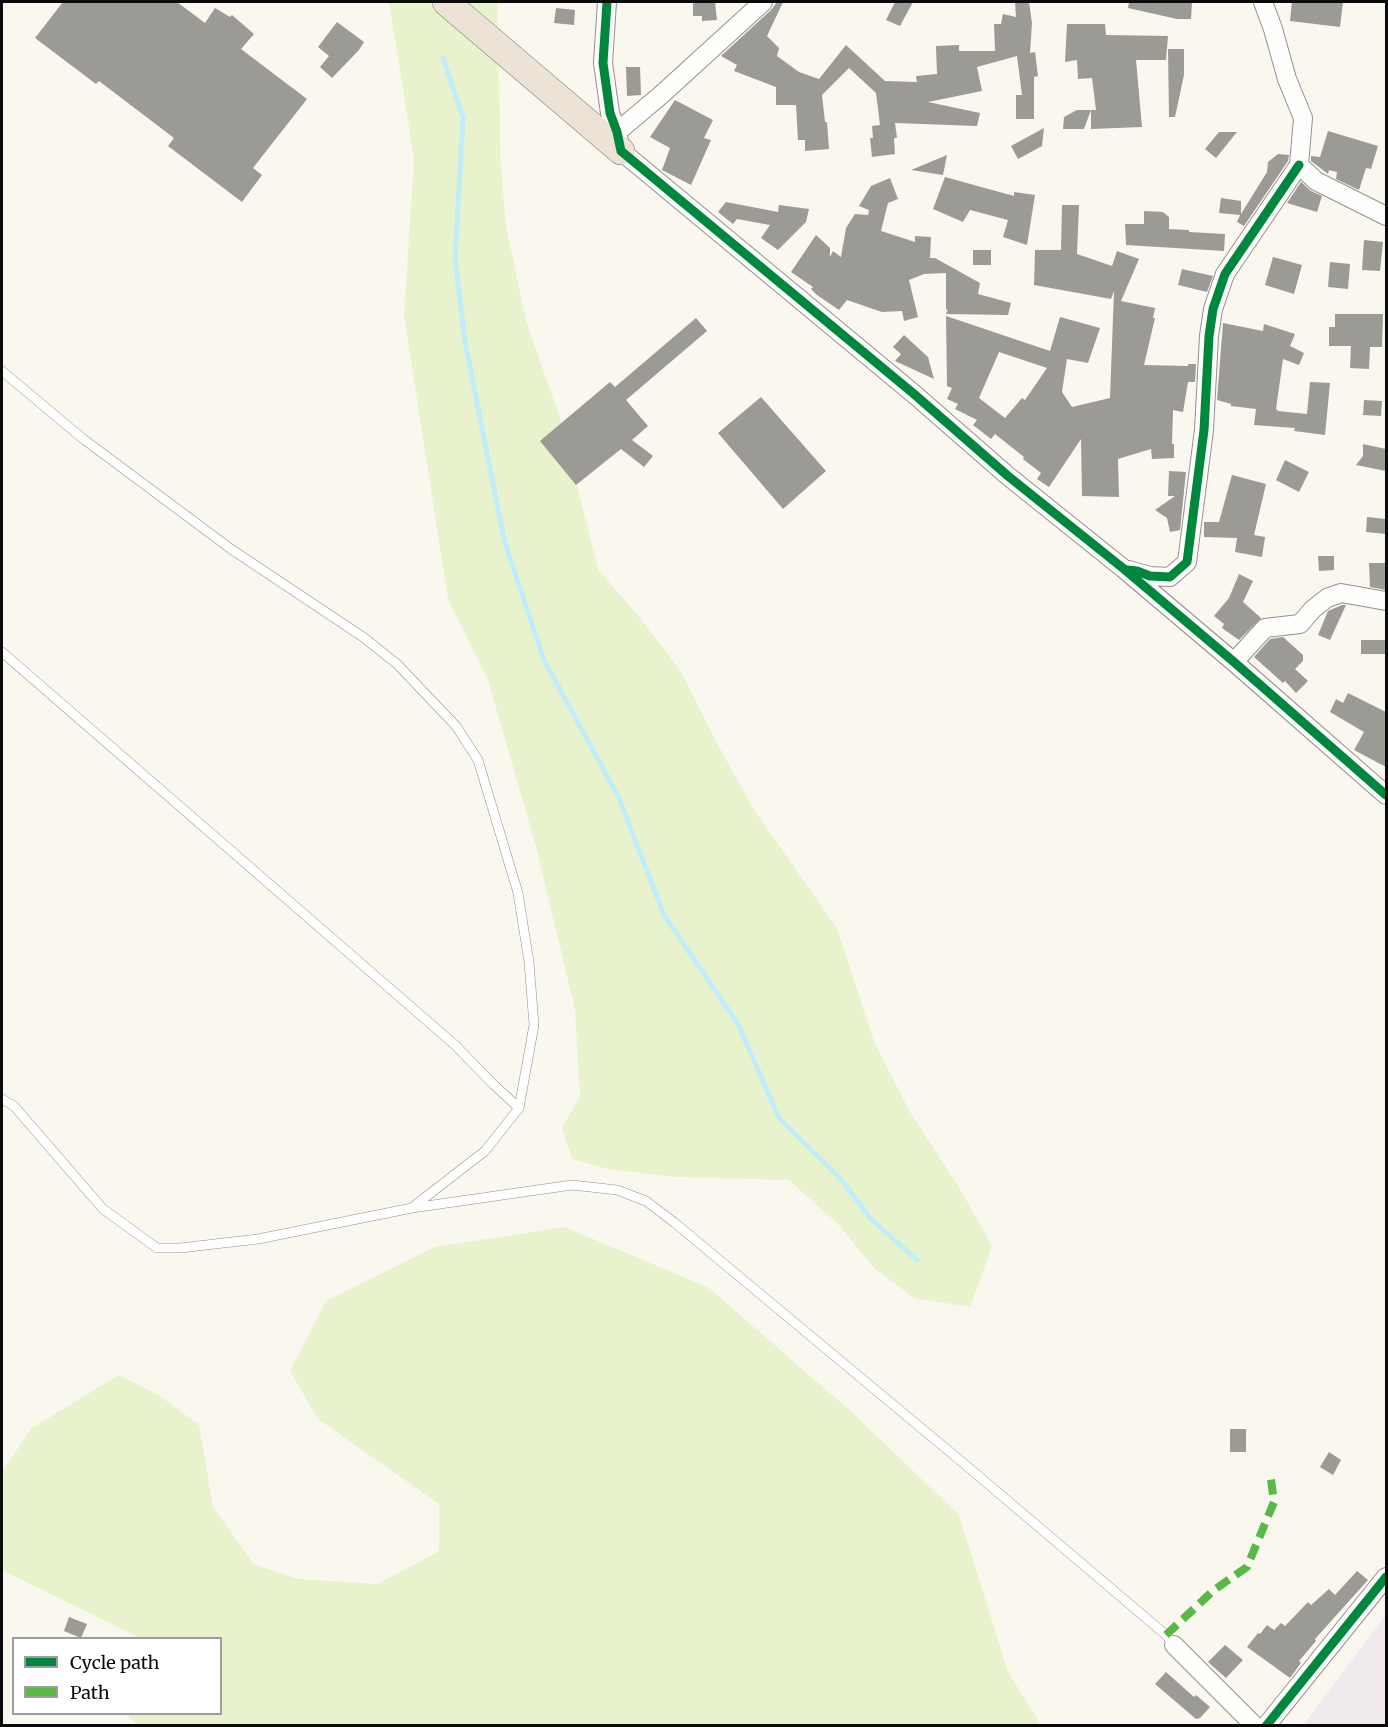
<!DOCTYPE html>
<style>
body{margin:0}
#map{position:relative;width:1388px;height:1727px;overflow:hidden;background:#faf7ef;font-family:Merriweather,serif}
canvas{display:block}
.frame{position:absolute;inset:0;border:3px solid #0b0b0b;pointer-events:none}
.legend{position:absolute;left:12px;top:1637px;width:210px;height:78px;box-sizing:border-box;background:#fff;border:2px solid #9d9d9d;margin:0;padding:8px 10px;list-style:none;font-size:18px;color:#0b0b0b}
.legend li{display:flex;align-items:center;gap:12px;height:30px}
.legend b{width:30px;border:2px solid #9d9d9d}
</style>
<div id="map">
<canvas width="1388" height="1727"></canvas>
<div class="frame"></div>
<ul class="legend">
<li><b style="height:8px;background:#00873e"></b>Cycle path</li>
<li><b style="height:8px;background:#58b947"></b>Path</li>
</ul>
</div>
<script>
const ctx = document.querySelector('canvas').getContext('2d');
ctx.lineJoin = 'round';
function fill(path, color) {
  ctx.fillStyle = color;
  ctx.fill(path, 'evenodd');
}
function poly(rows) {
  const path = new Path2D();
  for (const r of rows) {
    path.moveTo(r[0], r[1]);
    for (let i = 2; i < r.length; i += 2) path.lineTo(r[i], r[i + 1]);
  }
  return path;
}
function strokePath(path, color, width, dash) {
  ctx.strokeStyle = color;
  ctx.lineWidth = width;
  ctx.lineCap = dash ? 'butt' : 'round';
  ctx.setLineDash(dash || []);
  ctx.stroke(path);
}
fill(poly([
 [1386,1614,1386,1725,1303,1725]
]), '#f0e9ed');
fill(poly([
 [389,2,497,2,501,168,506,225,526,321,560,418,598,569,639,617,680,670,713,736,754,810,837,928,874,1042,910,1112,960,1189,992,1246,970,1307,914,1298,873,1267,838,1224,789,1180,677,1177,608,1169,572,1159,562,1128,580,1097,575,1010,537,850,488,680,448,599,404,316,414,159],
 [565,1227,709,1288,855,1415,959,1515,1008,1672,1041,1725,138,1725,126,1714,220,1714,220,1638,140,1638,2,1570,2,1471,32,1428,119,1375,157,1394,199,1425,213,1507,254,1564,298,1579,378,1584,439,1551,439,1504,318,1419,290,1371,326,1301,435,1247]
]), '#e8f2cc');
strokePath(poly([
 [443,58,463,118,455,259,465,341,504,540,544,660,619,798,664,915,738,1024,779,1118,840,1178,871,1219,917,1260]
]), '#c1edf8', 5);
fill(poly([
 [63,2,177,2,205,23,215,8,230,17,232,15,254,34,241,49,307,99,253,168,262,175,242,202,168,146,174,138,99,81,96,84,35,38],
 [693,2,715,2,717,20,702,21,702,16,693,16],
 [777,2,783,2,767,36,779,48,777,56,799,72,819,79,846,45,885,81,917,82,916,76,937,74,936,46,959,45,959,51,995,51,994,24,1001,24,1003,14,1016,17,1015,2,1029,2,1032,23,1030,53,1035,52,1038,76,1034,77,1034,119,1016,119,1016,95,1022,95,1017,56,977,67,982,91,928,102,980,113,977,126,895,123,897,138,894,138,895,154,872,157,870,138,873,138,872,126,880,125,876,93,849,68,822,95,825,122,827,122,829,149,805,151,805,140,798,140,796,105,776,105,776,87,734,71,737,65,721,56,771,10],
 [895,2,913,2,900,26,886,20],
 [1129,2,1192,2,1191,19,1177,19,1128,8],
 [1292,2,1343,2,1340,27,1290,21],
 [556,8,575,10,574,25,554,23],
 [337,22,364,42,359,50,332,78,320,67,329,56,318,47],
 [1067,24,1105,24,1106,35,1168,36,1166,60,1136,60,1142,127,1091,129,1091,110,1096,110,1092,78,1078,79,1077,60,1065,62],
 [1168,49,1184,49,1184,75,1175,117,1169,117],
 [626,67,640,67,641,95,627,96],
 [675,100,713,120,704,138,711,140,691,185,662,170,670,148,650,137],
 [1077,110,1091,110,1084,129,1063,129,1064,117],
 [1044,128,1042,146,1018,159,1011,146],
 [1328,131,1378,146,1371,169,1366,168,1359,190,1336,179,1337,172,1329,170,1328,174,1311,161,1311,156,1320,157],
 [1219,132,1237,132,1216,158,1205,149],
 [1278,154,1289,155,1288,161,1244,226,1237,222,1240,215,1219,213,1221,198,1241,201,1241,214,1267,172,1268,162],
 [947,155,943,175,911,170],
 [945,177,1014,196,1014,192,1035,195,1027,245,1003,237,1008,220,970,210,963,222,933,209],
 [890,178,898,199,888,203,881,231,915,242,915,236,931,237,930,258,935,258,980,283,978,294,1011,303,1008,315,946,314,948,309,946,310,946,273,924,274,909,280,918,317,904,321,902,311,882,312,847,300,839,310,817,295,811,289,813,287,791,272,816,235,830,248,830,257,833,251,841,257,846,228,855,214,868,215,869,210,859,206,871,186],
 [1301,182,1311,191,1322,196,1317,212,1287,203],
 [726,202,778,212,779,205,809,209,806,222,778,250,761,238,770,225,737,219,733,224,718,212],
 [1062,205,1079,205,1077,254,1112,266,1117,251,1139,259,1121,301,1155,308,1153,318,1155,318,1144,365,1188,366,1188,364,1196,364,1195,382,1188,382,1183,412,1173,410,1172,444,1174,444,1174,458,1152,459,1151,449,1118,459,1119,497,1082,496,1081,439,1049,487,1037,479,1041,473,1023,459,1024,457,995,434,991,439,973,425,977,420,955,409,958,404,947,399,952,388,947,386,946,316,1050,351,1060,317,1100,328,1088,363,1067,359,1062,392,1072,407,1110,398,1114,291,1111,299,1034,285,1035,250,1061,250],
 [999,352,1047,368,1025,400,1022,398,1005,418,979,398],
 [1144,211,1163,212,1169,217,1169,229,1189,230,1189,232,1225,234,1224,251,1126,245,1125,224,1144,224],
 [1364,240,1383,242,1380,271,1362,270],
 [973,250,991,250,991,265,973,265],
 [1273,257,1302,265,1294,294,1265,285],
 [1330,262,1350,264,1348,289,1328,287],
 [1182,269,1213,276,1207,292,1178,285],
 [1335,314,1383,314,1382,347,1370,347,1369,369,1350,368,1351,346,1329,346,1329,327,1335,327],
 [696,318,707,331,626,400,648,426,632,440,653,456,644,467,621,449,576,485,540,441,610,382,615,387],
 [1223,323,1263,331,1264,324,1295,334,1290,346,1304,353,1299,365,1283,359,1276,409,1278,411,1307,414,1310,382,1330,383,1325,435,1294,431,1295,428,1254,425,1256,409,1231,406,1231,404,1217,400],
 [904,335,928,357,934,379,895,361,901,354,893,347],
 [761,397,826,471,783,509,718,433],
 [1364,400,1382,401,1381,416,1363,415],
 [1363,444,1386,449,1386,471,1356,465,1363,456],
 [1285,460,1309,472,1299,492,1276,480],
 [1169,471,1186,472,1180,530,1170,532,1167,518,1155,510,1175,496,1168,496],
 [1232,475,1266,484,1254,535,1265,537,1262,557,1235,552,1237,538,1204,537,1204,522,1219,522],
 [1367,517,1386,519,1386,534,1366,532],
 [1318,556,1334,556,1334,570,1319,571],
 [1369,563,1386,563,1386,590,1370,587],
 [1239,574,1253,581,1243,602,1261,618,1239,640,1222,628,1224,624,1214,616,1229,598],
 [1342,605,1346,605,1330,640,1318,635,1328,611],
 [1283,637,1303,655,1303,661,1295,669,1308,681,1296,693,1285,681,1283,683,1254,657,1270,639],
 [1361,640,1386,640,1386,654,1361,654],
 [1348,693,1386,712,1386,767,1354,750,1364,732,1330,712,1336,699,1343,703],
 [1230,1429,1246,1429,1246,1452,1230,1452],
 [1329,1452,1341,1460,1333,1475,1320,1467],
 [1357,1571,1368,1580,1315,1639,1316,1641,1299,1661,1301,1663,1290,1678,1247,1647,1258,1633,1260,1634,1267,1625,1274,1630,1281,1623,1285,1626,1308,1602,1311,1605,1329,1589,1335,1595],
 [69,1617,87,1624,81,1638,64,1631],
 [1225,1645,1243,1660,1226,1678,1208,1662],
 [1166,1672,1194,1697,1196,1695,1210,1707,1200,1718,1196,1719,1155,1684]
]), '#9c9a95');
const service = poly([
 [2,371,82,438,231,549,363,637,397,664,456,726,478,760,518,893,529,962,534,1025,519,1108],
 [2,652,455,1045,494,1085,519,1108,485,1151,414,1206],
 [2,1099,14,1106,103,1209,157,1248,180,1248,258,1239,412,1208,572,1185,617,1190,646,1201,675,1223,968,1467,1166,1635,1174,1645]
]);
const minor = poly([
 [607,2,603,63,610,113,617,132,621,151,914,394,1008,476,1124,569,1234,662,1386,795],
 [1263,2,1273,29,1287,79,1303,118,1299,165,1316,181,1386,216],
 [617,132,661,95,763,2],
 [1129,570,1150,576,1170,577,1187,562,1204,430,1209,336,1213,309,1225,274,1299,165],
 [1234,662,1265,628,1300,624,1313,609,1327,598,1341,593,1386,601],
 [1174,1645,1255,1726],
 [1266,1726,1386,1577]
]);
const primary = poly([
 [446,2,621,151]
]);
strokePath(service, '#93918e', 10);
strokePath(minor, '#93918e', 20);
strokePath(primary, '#807f7b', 28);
strokePath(service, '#fefefd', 9);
strokePath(minor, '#fefefd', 18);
strokePath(primary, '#ece3d6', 27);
strokePath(poly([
 [1166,1635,1214,1590,1247,1567,1274,1502,1270,1472]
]), '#58b947', 8, [15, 8]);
strokePath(poly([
 [607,2,603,63,610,113,617,132,621,151,914,394,1008,476,1124,569,1234,662,1386,795],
 [1127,570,1137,571,1150,576,1170,577,1187,562,1204,430,1209,336,1213,309,1225,274,1299,165],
 [1266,1726,1386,1577]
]), '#00873e', 9);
</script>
